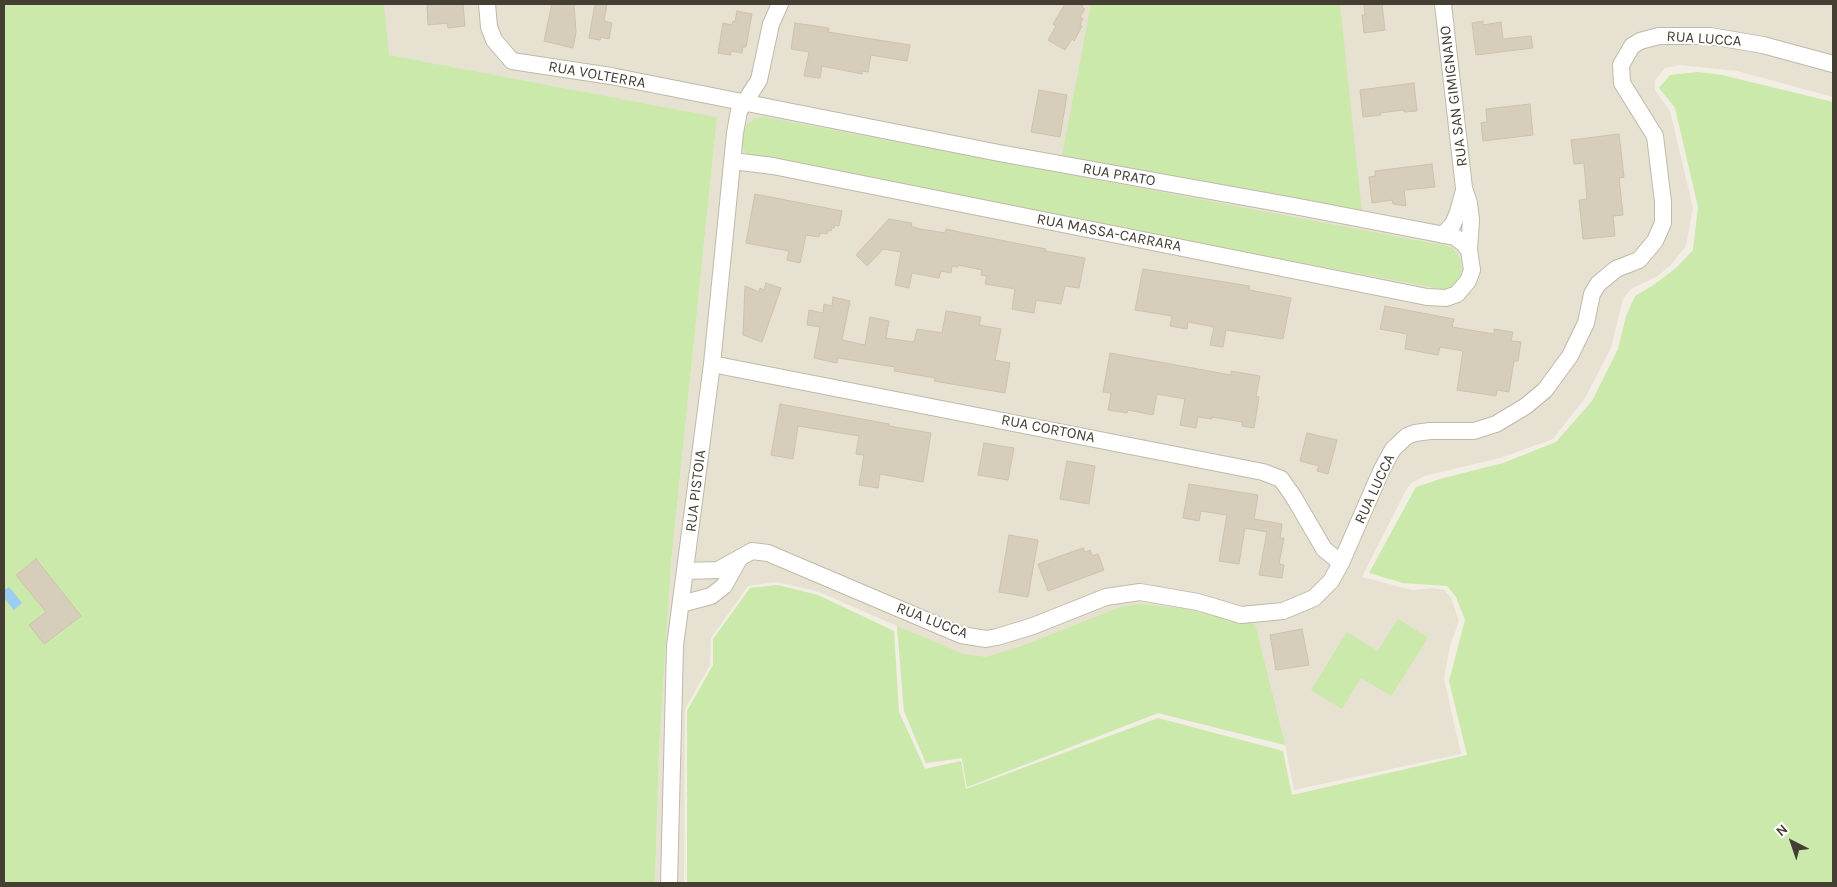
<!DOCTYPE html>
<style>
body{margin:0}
#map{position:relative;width:1837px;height:887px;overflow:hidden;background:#f2eee3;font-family:Karla,sans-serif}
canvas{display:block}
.frame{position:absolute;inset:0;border:5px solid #443e33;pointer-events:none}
.north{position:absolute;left:1767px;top:817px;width:50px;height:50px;-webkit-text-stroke:4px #fff;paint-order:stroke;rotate:319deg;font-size:14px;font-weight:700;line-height:20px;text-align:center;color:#443e33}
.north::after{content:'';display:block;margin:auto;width:18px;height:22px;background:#443e33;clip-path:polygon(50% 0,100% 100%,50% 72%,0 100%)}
</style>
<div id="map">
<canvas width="1837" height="887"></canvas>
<div class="frame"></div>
<div class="north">N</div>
</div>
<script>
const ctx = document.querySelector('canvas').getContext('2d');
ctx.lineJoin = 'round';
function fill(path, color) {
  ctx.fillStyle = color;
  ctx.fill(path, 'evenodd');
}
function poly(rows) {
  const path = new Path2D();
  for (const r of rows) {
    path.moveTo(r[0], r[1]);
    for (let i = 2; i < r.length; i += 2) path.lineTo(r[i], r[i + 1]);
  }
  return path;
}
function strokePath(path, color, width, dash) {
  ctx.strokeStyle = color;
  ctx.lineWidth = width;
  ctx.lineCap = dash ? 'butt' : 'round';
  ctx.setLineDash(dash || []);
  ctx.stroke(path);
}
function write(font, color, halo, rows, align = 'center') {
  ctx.font = font + ' Karla,sans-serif';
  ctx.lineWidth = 4;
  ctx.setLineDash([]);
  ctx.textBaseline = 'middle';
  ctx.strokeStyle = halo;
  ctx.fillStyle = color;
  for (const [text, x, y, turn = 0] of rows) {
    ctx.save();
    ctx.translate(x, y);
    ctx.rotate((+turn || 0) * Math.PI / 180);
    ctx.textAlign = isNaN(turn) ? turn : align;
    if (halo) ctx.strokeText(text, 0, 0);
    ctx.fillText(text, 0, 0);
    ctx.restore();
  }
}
fill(poly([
 [384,4,1833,4,1833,97,1737,71,1680,65,1665,68,1655,80,1655,90,1670,111,1693,208,1686,246,1671,265,1656,277,1631,289,1623,299,1611,348,1585,398,1553,439,1500,458,1424,476,1412,483,1406,490,1362,577,1412,590,1432,588,1444,590,1451,598,1459,621,1450,646,1444,678,1461,754,1294,790,1285,745,1158,713,967,787,962,758,926,763,904,711,897,626,819,592,777,582,748,586,711,638,710,665,685,709,684,883,655,883,659,750,671,564,717,117,388,55]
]), '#e7e1d1');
fill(poly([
 [4,4,384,4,389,55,717,117,671,564,659,750,655,883,4,883],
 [1091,4,1340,4,1362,213,1062,156],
 [1698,72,1722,75,1833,102,1833,883,687,883,687,711,713,665,713,639,750,588,778,585,818,595,894,631,899,712,925,769,961,761,966,789,1158,718,1283,751,1292,795,1467,755,1449,681,1465,620,1456,597,1447,586,1403,583,1369,573,1416,487,1440,479,1503,463,1556,442,1592,401,1618,349,1626,316,1635,296,1652,286,1676,268,1693,250,1698,207,1675,108,1659,88,1670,75],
 [764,117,1452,247,1458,255,1461,261,1461,277,1456,285,1448,289,1441,289,752,159,746,153,741,145,741,135,746,125,754,119],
 [1142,604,1179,608,1255,624,1285,745,1158,713,967,787,962,758,926,763,904,711,897,626,963,654,986,657,1022,646,1123,606],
 [1398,619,1428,638,1391,696,1361,678,1342,709,1311,690,1347,632,1378,651]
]), '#cae9aa');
fill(poly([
 [9,587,22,603,14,610,4,598,4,590]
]), '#9ccdf3');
const building = poly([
 [427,4,463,4,465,26,448,28,447,23,428,25,427,4],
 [552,4,574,4,576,32,573,48,544,41,552,4],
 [595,4,607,4,604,21,612,23,609,39,601,37,600,40,589,38,595,4],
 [1065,4,1084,4,1082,7,1085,9,1080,17,1083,19,1080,25,1082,26,1074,41,1072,39,1065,50,1048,40,1056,26,1053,24,1065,4],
 [1364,4,1382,4,1385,30,1364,33,1362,15,1365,15,1364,4],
 [737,11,752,14,746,47,743,47,742,53,731,51,731,55,718,53,723,23,732,25,733,21,735,22,737,11],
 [1483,21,1483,25,1501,22,1503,39,1531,36,1533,48,1476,55,1472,23,1483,21],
 [795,23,829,28,828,32,910,45,907,61,871,55,868,72,862,71,862,74,822,66,820,78,804,76,809,52,791,49,795,23],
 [1414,83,1417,111,1404,112,1404,110,1380,113,1381,115,1363,117,1360,90,1414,83],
 [1039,90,1067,95,1060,137,1031,132,1039,90],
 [1530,104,1533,135,1483,141,1481,123,1487,122,1486,109,1530,104],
 [1619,134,1624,177,1619,178,1623,215,1613,216,1615,236,1583,239,1579,200,1587,199,1584,163,1574,164,1571,140,1619,134],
 [1432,164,1435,187,1404,190,1406,206,1393,204,1392,200,1372,203,1369,177,1375,176,1375,171,1432,164],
 [755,194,842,211,839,226,835,225,834,228,832,228,831,231,828,230,827,234,820,233,819,237,806,235,800,263,787,260,789,251,746,243,755,194],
 [889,219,912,223,911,226,920,229,945,233,946,229,964,233,1046,249,1045,251,1085,258,1079,288,1065,286,1061,304,1036,300,1034,313,1012,309,1015,289,985,284,987,276,981,275,982,270,958,265,958,267,952,266,951,273,941,271,939,278,912,273,909,288,895,285,901,252,883,249,867,266,856,255,889,219],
 [1143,269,1250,286,1249,290,1291,298,1283,339,1226,330,1223,347,1210,345,1214,327,1188,322,1187,329,1170,326,1172,316,1135,310,1143,269],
 [766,283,781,288,762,342,743,335,745,286,759,292,760,288,764,290,766,283],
 [833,297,850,301,842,340,865,345,870,317,889,321,886,338,914,342,917,329,942,333,946,311,981,317,979,325,1001,329,995,360,1010,363,1005,393,934,381,935,378,894,371,895,367,838,358,837,363,814,358,820,327,807,325,809,310,823,313,824,304,832,306,833,297],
 [1385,306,1454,319,1452,327,1494,334,1494,329,1513,332,1511,341,1521,342,1518,361,1514,361,1509,392,1497,390,1496,396,1457,390,1463,351,1440,347,1438,355,1405,349,1407,334,1380,329,1385,306],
 [1110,353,1231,375,1231,371,1260,376,1256,396,1259,397,1254,428,1242,426,1242,422,1212,417,1212,419,1198,417,1196,428,1180,425,1185,399,1157,394,1153,415,1128,410,1127,413,1108,410,1111,393,1103,392,1110,353],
 [780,404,889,424,889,426,931,433,923,482,880,474,878,488,859,485,864,455,856,454,859,436,798,426,793,459,771,455,780,404],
 [1307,433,1337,440,1328,474,1317,471,1319,466,1300,461,1307,433],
 [984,443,1014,448,1008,480,978,475,984,443],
 [1067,461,1095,466,1089,504,1060,499,1067,461],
 [1189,484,1258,495,1254,519,1282,524,1280,538,1284,538,1279,564,1284,565,1282,578,1259,575,1267,532,1245,528,1239,564,1219,561,1227,515,1201,511,1199,521,1183,518,1189,484],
 [1009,535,1038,540,1028,597,999,592,1009,535],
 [1083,548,1085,552,1090,550,1092,556,1098,554,1104,570,1048,591,1038,564,1083,548],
 [36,559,81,616,44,644,29,625,46,612,16,575,36,559],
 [1302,629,1309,665,1276,670,1270,635,1302,629]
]);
fill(building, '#d7cdbb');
strokePath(building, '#cfc2ab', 1);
const minor = poly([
 [487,4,489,27,494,40,512,61,611,76,999,153,1294,206,1455,237,1463,243,1469,250,1472,270,1468,281,1457,294,1446,298,1427,297,773,166,733,161],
 [1443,4,1464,188,1469,203,1471,220,1469,250],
 [1443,235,1453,224,1458,212,1464,190],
 [712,364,1263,472,1281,479,1293,496,1324,549,1341,563],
 [685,571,718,570,752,551,768,553,961,635,986,639,997,637,1033,626,1106,597,1140,592,1198,602,1241,615,1283,611,1314,598,1331,581,1341,563,1382,469,1393,449,1407,436,1415,433,1430,431,1474,431,1496,424,1526,406,1545,390,1570,356,1586,323,1592,294,1598,284,1616,269,1639,260,1655,241,1663,223,1663,202,1655,136,1622,83,1621,65,1632,46,1640,41,1659,36,1710,36,1763,45,1833,64],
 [681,604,711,596,724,586,739,559],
 [669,883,675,646,712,364,735,133,739,111,759,80,771,24,780,4]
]);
strokePath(minor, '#c1b9a9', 18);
strokePath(minor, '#fff', 16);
write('15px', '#443e33', '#fff', [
 ["RUA LUCCA",1704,39,4],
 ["RUA VOLTERRA",597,75,10],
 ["RUA SAN GIMIGNANO",1454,96,-97],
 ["RUA PRATO",1119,175,10],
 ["RUA MASSA-CARRARA",1109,233,11],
 ["RUA CORTONA",1048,429,11],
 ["RUA LUCCA",1375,489,-65],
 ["RUA PISTOIA",696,491,-83],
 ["RUA LUCCA",932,621,21]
]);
</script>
